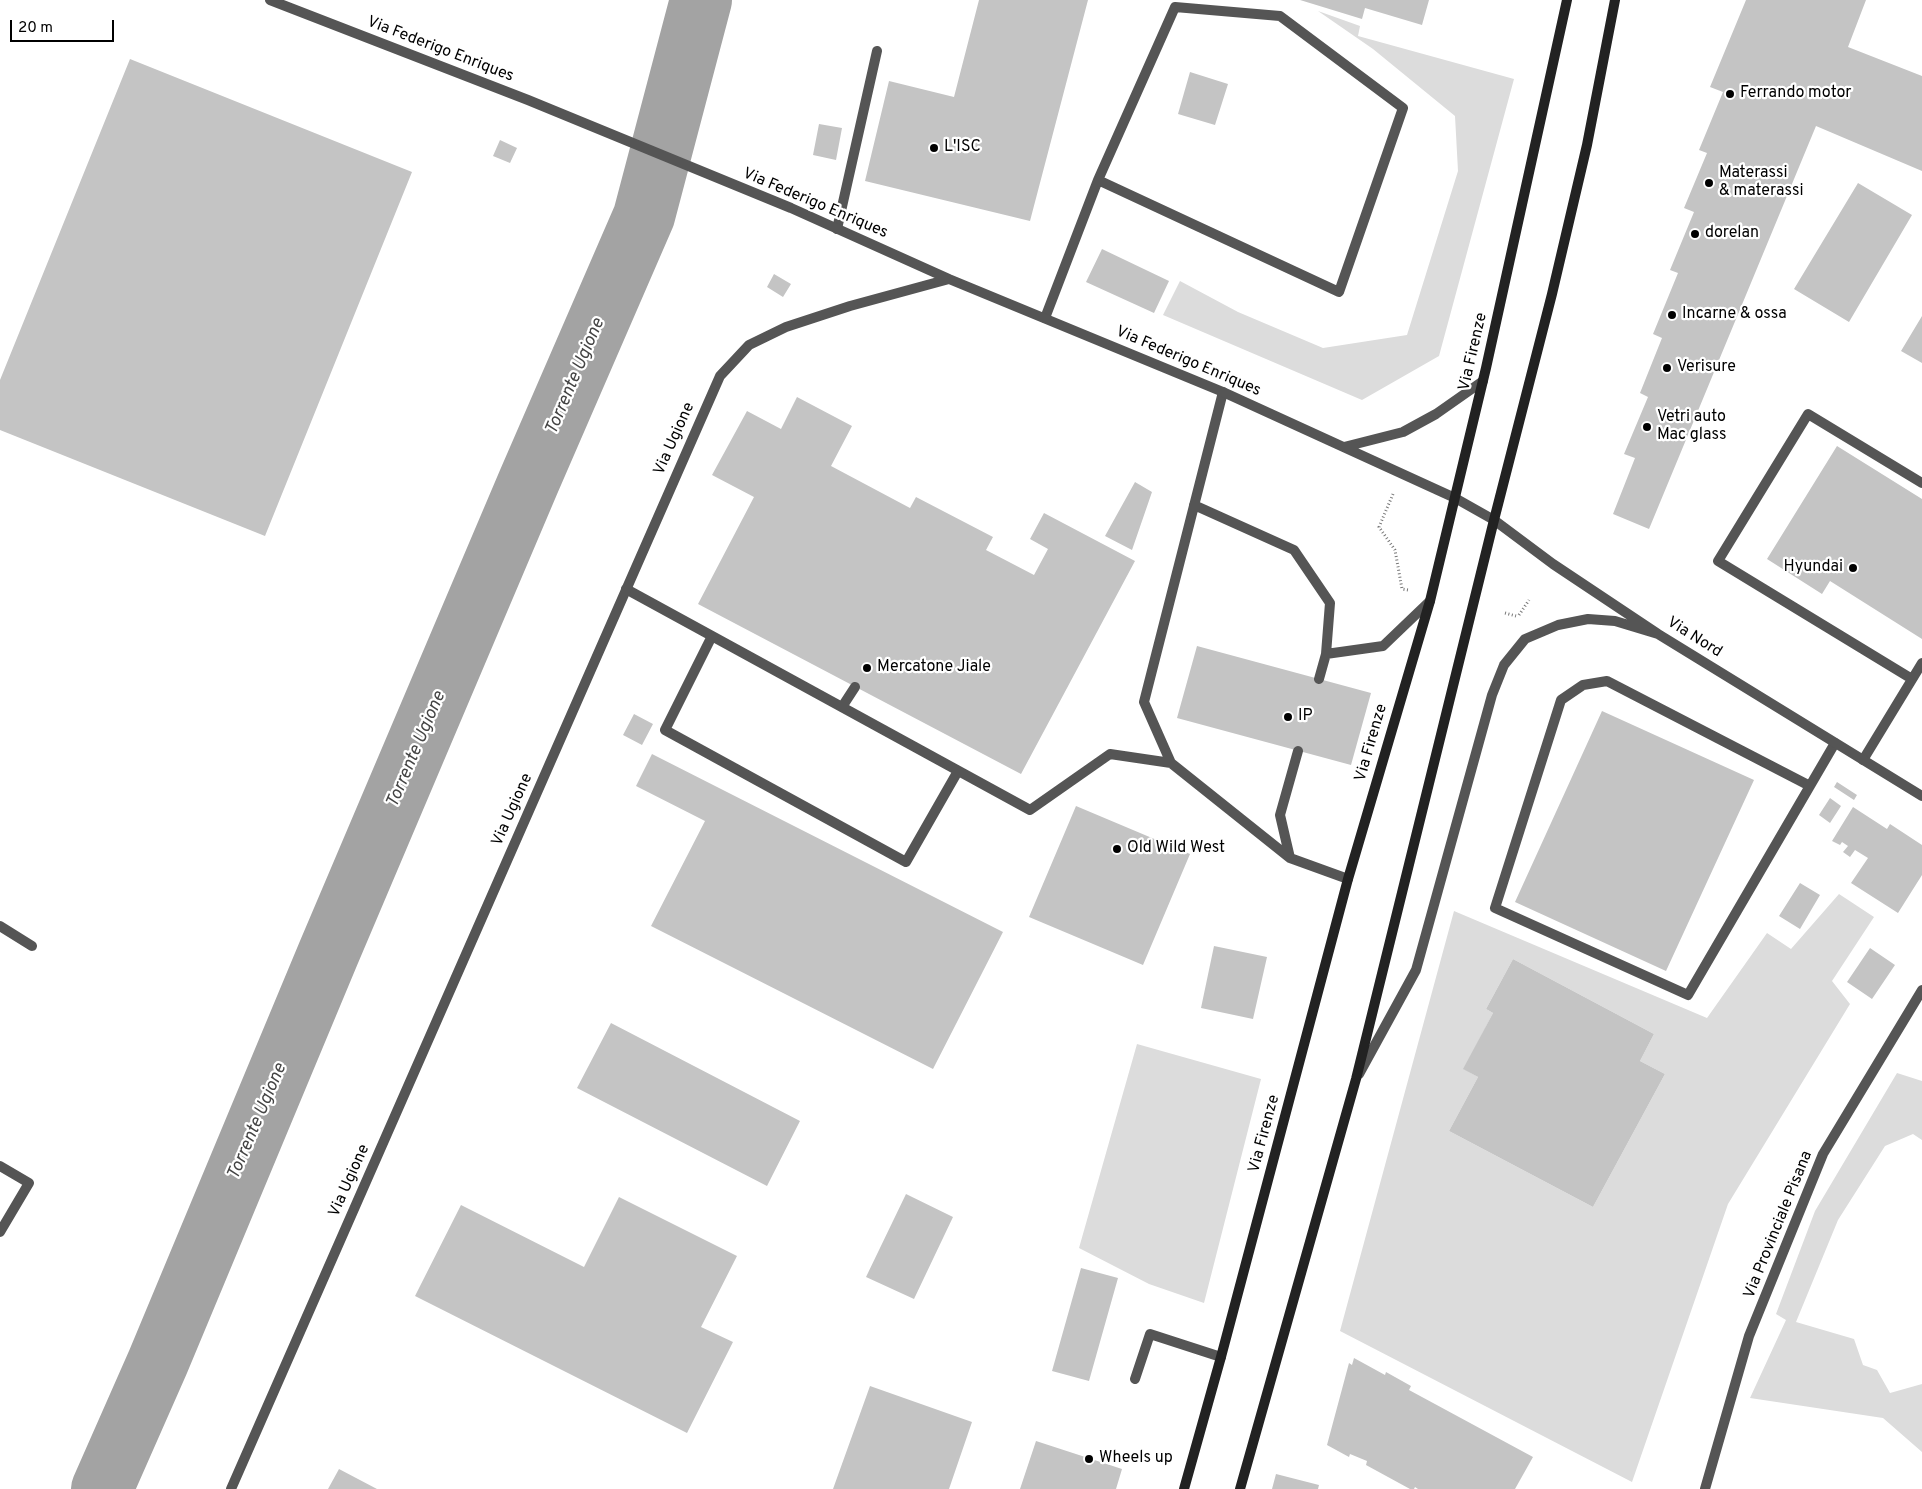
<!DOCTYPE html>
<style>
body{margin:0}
#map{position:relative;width:1922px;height:1489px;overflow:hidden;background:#fff;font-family:Overpass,sans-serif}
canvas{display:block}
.scale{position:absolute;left:10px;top:20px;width:104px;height:22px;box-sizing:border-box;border:2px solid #000;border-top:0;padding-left:6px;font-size:15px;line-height:18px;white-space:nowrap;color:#000;-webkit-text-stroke:4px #fff;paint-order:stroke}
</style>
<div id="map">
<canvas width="1922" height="1489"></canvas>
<div class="scale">20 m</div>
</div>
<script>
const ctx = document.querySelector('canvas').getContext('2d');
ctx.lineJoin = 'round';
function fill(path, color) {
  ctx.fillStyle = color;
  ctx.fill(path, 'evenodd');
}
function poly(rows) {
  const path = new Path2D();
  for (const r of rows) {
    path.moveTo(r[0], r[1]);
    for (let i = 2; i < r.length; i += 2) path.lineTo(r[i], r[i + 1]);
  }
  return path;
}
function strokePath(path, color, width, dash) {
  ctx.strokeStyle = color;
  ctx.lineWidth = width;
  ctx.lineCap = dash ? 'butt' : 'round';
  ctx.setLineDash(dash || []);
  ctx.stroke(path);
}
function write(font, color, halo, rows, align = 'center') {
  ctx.font = font + ' Overpass,sans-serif';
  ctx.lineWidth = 4.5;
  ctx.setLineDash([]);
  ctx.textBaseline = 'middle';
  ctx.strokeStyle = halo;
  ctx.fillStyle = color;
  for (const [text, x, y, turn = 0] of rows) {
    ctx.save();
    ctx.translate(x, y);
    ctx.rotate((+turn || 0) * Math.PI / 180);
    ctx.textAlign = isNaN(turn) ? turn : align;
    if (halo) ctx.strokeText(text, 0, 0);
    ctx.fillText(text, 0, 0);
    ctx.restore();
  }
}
fill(poly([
 [1318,11,1360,26,1358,36,1514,79,1439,356,1362,400,1163,315,1180,281,1238,312,1323,348,1407,335,1458,171,1455,116,1373,49],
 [1839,894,1874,917,1832,981,1850,1004,1728,1204,1632,1482,1340,1331,1454,911,1707,1018,1767,933,1791,949],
 [1513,959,1654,1034,1640,1061,1665,1074,1593,1207,1449,1131,1478,1077,1464,1069,1493,1013,1486,1009],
 [1137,1044,1261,1079,1204,1303,1149,1284,1079,1248],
 [1897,1073,1922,1081,1922,1140,1913,1134,1885,1146,1838,1220,1796,1322,1854,1339,1863,1365,1877,1370,1890,1393,1922,1384,1922,1452,1883,1418,1750,1398,1786,1320,1776,1314,1815,1211]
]), '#dcdcdc');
strokePath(poly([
 [102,1489,158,1362,329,952,529,481,644,216,701,0]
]), '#a3a3a3', 62);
fill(poly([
 [979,0,1088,0,1030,221,865,181,889,81,954,97],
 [1300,0,1429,0,1422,25,1365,8,1362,19],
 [1746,0,1866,0,1848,47,1922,76,1922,171,1816,126,1649,529,1613,514,1635,458,1624,454,1648,397,1640,393,1662,338,1653,334,1678,273,1670,270,1694,212,1684,208,1707,153,1699,150,1723,92,1710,87],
 [130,59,412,172,265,536,0,430,0,380],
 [1190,72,1228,84,1215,125,1178,114],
 [819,124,842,128,836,160,813,155],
 [500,140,517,148,510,163,493,156],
 [1858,183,1912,215,1849,322,1794,289],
 [1102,249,1169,281,1154,313,1086,282],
 [774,274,791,284,783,297,767,287],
 [1922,316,1922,363,1901,351],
 [797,397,852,426,831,466,910,508,916,497,993,537,986,550,1034,575,1048,549,1030,539,1044,513,1135,561,1021,774,698,604,754,497,712,475,747,411,781,429],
 [1837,446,1922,499,1922,639,1830,581,1822,594,1767,559],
 [1135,482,1152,492,1132,550,1105,536],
 [1197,646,1371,693,1351,765,1177,718],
 [1602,711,1754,780,1666,971,1515,902],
 [634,714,653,724,642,745,623,735],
 [652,754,1003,932,933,1069,651,926,705,821,636,786],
 [1837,782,1857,795,1854,800,1834,787],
 [1830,798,1841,806,1830,823,1819,815],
 [1076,806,1190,854,1143,965,1029,917],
 [1853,807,1887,829,1890,824,1922,845,1922,875,1898,913,1851,883,1868,858,1855,850,1850,857,1843,852,1848,846,1842,842,1840,845,1832,841],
 [1800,883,1820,895,1800,929,1779,916],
 [1214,946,1267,957,1253,1019,1201,1008],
 [1870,948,1895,965,1872,999,1847,982],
 [1513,959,1654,1034,1640,1061,1665,1074,1593,1207,1449,1131,1478,1077,1463,1069,1493,1013,1486,1009],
 [611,1023,800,1121,767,1186,577,1088],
 [906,1194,953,1217,914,1299,866,1277],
 [619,1197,737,1256,701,1327,733,1342,687,1433,415,1296,461,1205,584,1267],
 [1081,1268,1118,1278,1089,1381,1052,1371],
 [1354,1358,1385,1375,1386,1372,1411,1386,1409,1390,1533,1457,1515,1489,1418,1489,1415,1487,1414,1489,1410,1489,1366,1465,1367,1461,1350,1454,1349,1457,1327,1445,1349,1363,1352,1365],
 [870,1386,972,1422,949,1489,833,1489],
 [1036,1441,1122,1469,1116,1489,1020,1489],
 [339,1469,377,1489,328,1489],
 [1276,1474,1319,1485,1318,1489,1272,1489]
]), '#c4c4c4');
strokePath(poly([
 [1393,494,1379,527,1395,550,1402,589,1408,590],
 [1505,613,1516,616],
 [1519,615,1529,600]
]), '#777', 3, [1, 2.5]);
strokePath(poly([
 [837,229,877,51],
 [1045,318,1098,180,1339,292,1403,108,1280,16,1175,7,1098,180],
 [1223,392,1144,702,1171,763,1290,858,1348,879],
 [1194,505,1294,550,1330,603,1326,654,1319,679],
 [626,589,712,636],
 [1326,654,1383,646,1430,601],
 [1912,679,1718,561,1808,414,1922,483],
 [842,707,855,687],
 [1863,760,1922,663],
 [958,771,906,862,665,730,712,636,1030,810,1110,754,1171,763],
 [1810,786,1607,681,1583,685,1561,700,1495,908,1688,995,1835,743],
 [1290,858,1280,815,1298,751],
 [0,926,32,946],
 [0,1166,29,1183,0,1232],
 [1135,1379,1150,1334,1221,1357]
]), '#555', 10);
strokePath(poly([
 [270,0,528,100,791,208,949,279,1223,392,1455,498],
 [1344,447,1403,432,1436,414,1483,381],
 [231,1489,720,376,749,345,786,327,850,306,949,279]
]), '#555', 10);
strokePath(poly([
 [1455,498,1494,520,1553,564,1658,634,1922,796],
 [1359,1074,1416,970,1492,695,1504,665,1525,639,1558,625,1588,619,1615,621,1658,634],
 [1705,1489,1749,1336,1823,1154,1922,990]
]), '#555', 10);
strokePath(poly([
 [1184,1489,1221,1357,1348,879,1430,601,1486,368,1567,0],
 [1240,1489,1356,1079,1494,520,1552,294,1587,145,1615,0]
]), '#222', 10);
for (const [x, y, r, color] of [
 [1730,94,5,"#000"],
 [934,148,5,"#000"],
 [1709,183,5,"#000"],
 [1695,234,5,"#000"],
 [1672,315,5,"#000"],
 [1667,368,5,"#000"],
 [1647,427,5,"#000"],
 [1853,568,5,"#000"],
 [867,668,5,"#000"],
 [1288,717,5,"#000"],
 [1117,849,5,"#000"],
 [1089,1459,5,"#000"]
]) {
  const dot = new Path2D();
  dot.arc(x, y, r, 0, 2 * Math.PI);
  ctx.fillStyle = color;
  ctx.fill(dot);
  strokePath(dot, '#fff', 2);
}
write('16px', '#000', '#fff', [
 ["Via Federigo Enriques",440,50,21],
 ["Via Federigo Enriques",815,204,23],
 ["Via Firenze",1474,352,-77],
 ["Via Federigo Enriques",1188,362,23],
 ["Via Ugione",675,439,-66],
 ["Via Nord",1694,638,32],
 ["Via Firenze",1372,743,-74],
 ["Via Ugione",513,810,-66],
 ["Via Firenze",1265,1134,-75],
 ["Via Ugione",350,1181,-66],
 ["Via Provinciale Pisana",1779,1225,-68]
]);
write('16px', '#000', '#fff', [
 ["Ferrando motor",1740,94],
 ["L'ISC",944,148],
 ["Materassi",1719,174],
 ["& materassi",1719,192],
 ["dorelan",1705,234],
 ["Incarne & ossa",1682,315],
 ["Verisure",1677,368],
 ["Vetri auto",1657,418],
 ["Mac glass",1657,436],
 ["Hyundai",1843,568,"right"],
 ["Mercatone Jiale",877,668],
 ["IP",1298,717],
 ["Old Wild West",1127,849],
 ["Wheels up",1099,1459]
], 'left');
write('italic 18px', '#444', '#fff', [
 ["Torrente Ugione",576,377,-67],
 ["Torrente Ugione",417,750,-67],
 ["Torrente Ugione",258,1122,-67]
]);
</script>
